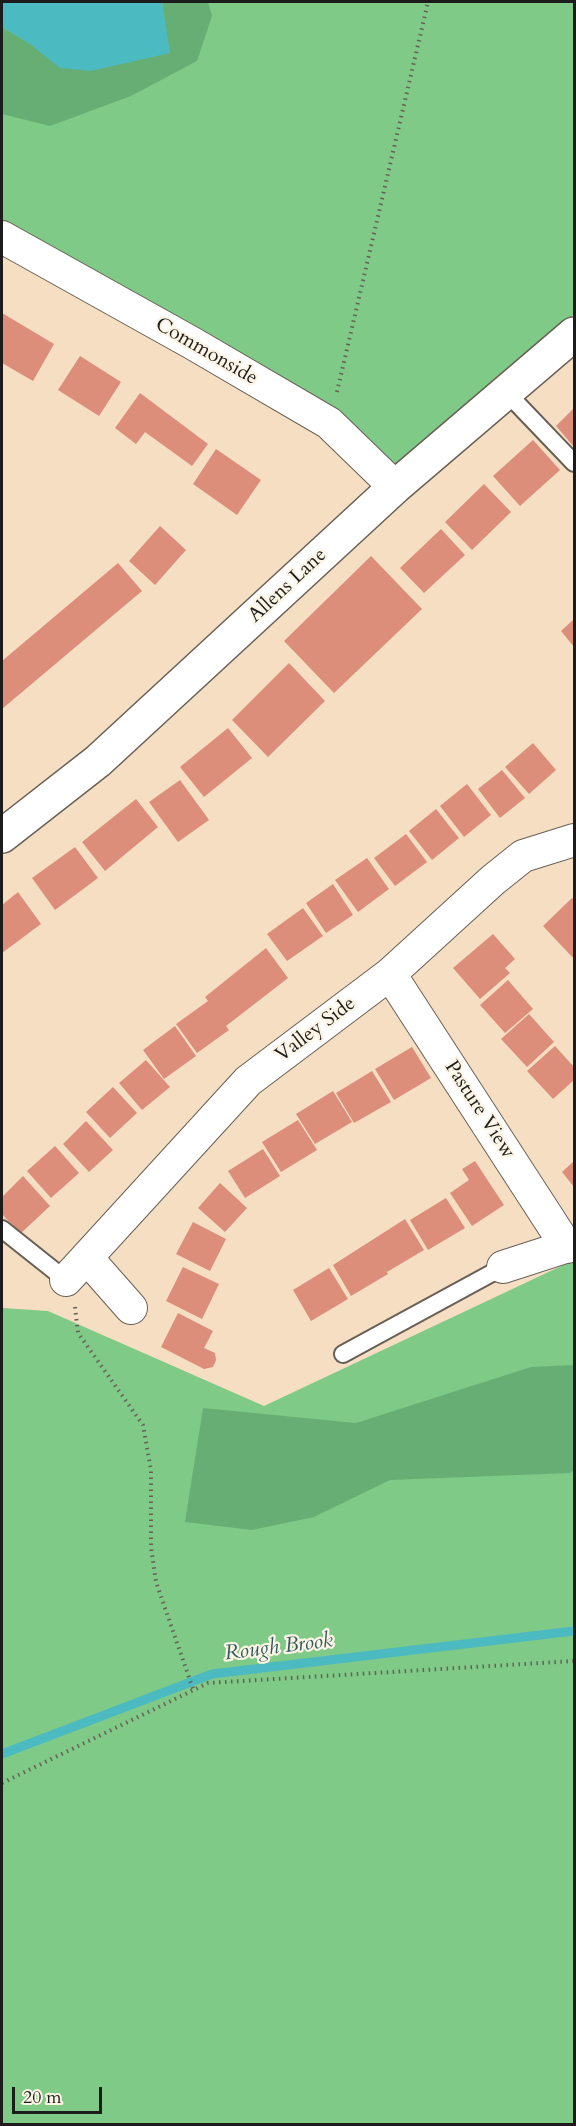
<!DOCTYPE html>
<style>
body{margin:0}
#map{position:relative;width:576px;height:2126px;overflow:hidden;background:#f5dec2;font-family:Cardo,serif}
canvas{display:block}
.frame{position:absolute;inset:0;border:3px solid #1c1c1c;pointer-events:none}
.scale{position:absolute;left:12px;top:2087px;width:90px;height:27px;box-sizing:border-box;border:3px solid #1c1c1c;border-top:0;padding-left:8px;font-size:18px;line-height:21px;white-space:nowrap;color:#1c1c1c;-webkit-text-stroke:4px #fcf5e5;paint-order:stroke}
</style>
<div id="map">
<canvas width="576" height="2126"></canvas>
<div class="frame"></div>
<div class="scale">20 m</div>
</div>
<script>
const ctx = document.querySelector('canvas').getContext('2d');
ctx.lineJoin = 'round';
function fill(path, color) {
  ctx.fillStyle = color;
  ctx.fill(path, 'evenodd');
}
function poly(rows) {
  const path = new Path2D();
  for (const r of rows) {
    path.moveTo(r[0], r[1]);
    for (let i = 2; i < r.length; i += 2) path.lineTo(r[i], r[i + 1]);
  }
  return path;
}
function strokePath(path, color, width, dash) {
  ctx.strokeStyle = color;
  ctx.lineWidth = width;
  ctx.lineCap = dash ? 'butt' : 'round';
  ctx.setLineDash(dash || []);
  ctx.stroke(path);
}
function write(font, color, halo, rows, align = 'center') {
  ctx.font = font + ' Cardo,serif';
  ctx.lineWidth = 4.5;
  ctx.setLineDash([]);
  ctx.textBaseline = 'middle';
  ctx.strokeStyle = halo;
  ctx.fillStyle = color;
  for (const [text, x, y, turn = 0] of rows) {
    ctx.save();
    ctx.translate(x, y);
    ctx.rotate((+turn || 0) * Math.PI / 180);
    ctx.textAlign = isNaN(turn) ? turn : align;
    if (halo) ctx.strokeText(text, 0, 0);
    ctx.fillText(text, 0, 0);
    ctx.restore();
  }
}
fill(poly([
 [2,2,574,2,574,314,395,486,344,427,2,235],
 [574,1260,574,2124,2,2124,2,1308,48,1311,264,1406]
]), '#7fca87');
fill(poly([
 [162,2,208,2,212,16,197,61,131,96,50,126,2,114,2,27,30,44,169,53],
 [574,1365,574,1470,570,1473,390,1480,314,1517,252,1530,185,1522,203,1408,356,1423,531,1367]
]), '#67ae74');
fill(poly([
 [2,2,162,2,170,53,91,71,60,68,30,44,2,27]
]), '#4bbac1');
strokePath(poly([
 [2,1754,212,1674,574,1631]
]), '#4bbac1', 9);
fill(poly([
 [2,313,54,344,33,381,2,363],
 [80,356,121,382,99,416,58,390],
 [140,393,208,444,192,466,145,432,136,444,115,428],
 [574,408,574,447,556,426],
 [533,440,560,470,520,506,493,476],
 [216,449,261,480,237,515,193,484],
 [484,484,511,512,472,550,445,522],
 [160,526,186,550,155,585,129,561],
 [441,529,465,555,424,593,400,568],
 [371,556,422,609,334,693,284,641],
 [118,563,142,591,2,709,2,661],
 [574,619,574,647,561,631],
 [289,663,325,701,268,757,232,720],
 [228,728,252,758,204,797,180,767],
 [533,743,556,770,529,794,505,767],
 [502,770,525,798,500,818,478,789],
 [180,780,209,820,178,842,149,802],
 [467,784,491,815,464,837,440,806],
 [136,799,158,827,105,871,82,842],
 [436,809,459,838,432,860,409,831],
 [406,834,427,862,395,886,374,858],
 [75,847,98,878,55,910,32,878],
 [367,858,389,889,358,912,335,880],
 [333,884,353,915,326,933,306,903],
 [18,892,41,924,2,953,2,905],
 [572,898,574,900,574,959,543,926],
 [303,908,323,936,287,961,267,934],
 [493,934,515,959,505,968,510,973,480,999,453,968],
 [266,948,288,978,226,1026,229,1030,197,1053,176,1024,208,1001,205,997],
 [508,980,533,1009,505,1033,480,1005],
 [529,1014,554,1042,527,1067,501,1039],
 [175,1026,196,1056,164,1079,143,1050],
 [555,1046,574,1067,574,1080,553,1099,527,1071],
 [412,1047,431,1078,394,1100,375,1069],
 [146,1060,170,1087,142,1110,119,1083],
 [372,1071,391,1102,354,1123,336,1093],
 [113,1087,137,1113,110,1138,86,1112],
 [333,1091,352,1122,315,1144,296,1114],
 [298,1120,317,1150,281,1172,262,1142],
 [86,1121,113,1150,89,1172,63,1144],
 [55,1146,79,1173,51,1198,27,1171],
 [263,1149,280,1176,245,1198,228,1171],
 [475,1161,504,1205,472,1226,450,1193,469,1180,462,1169],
 [574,1161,574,1187,562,1172],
 [23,1176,50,1206,20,1234,2,1214,2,1197],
 [220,1183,247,1208,225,1232,198,1208],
 [446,1198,465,1228,428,1250,410,1220],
 [405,1219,424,1250,387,1272,382,1264,388,1274,351,1296,333,1265],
 [193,1222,226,1239,210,1271,176,1254],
 [183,1267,219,1284,202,1319,166,1301],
 [329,1268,348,1299,311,1321,293,1290],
 [178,1313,213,1331,204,1348,215,1353,216,1360,213,1367,204,1369,161,1347]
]), '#dc8e7a');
const service = poly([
 [507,393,574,463],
 [2,1229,66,1280],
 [343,1354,503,1267]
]);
const minor = poly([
 [2,237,192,343,329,423,395,487],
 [390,974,567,1247],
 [87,1258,131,1308],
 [503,1267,574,1244],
 [66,1280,248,1081,390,974,493,880,523,856,574,840]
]);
const tertiary = poly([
 [2,836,98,761,395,487,574,334]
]);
strokePath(service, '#686056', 20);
strokePath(minor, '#686056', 34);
strokePath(tertiary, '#686056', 36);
strokePath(poly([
 [337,392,428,2],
 [75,1307,78,1333,143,1425,151,1470,151,1547,156,1582,193,1689],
 [2,1783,208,1683,574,1661]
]), '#686056', 4, [1.5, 4.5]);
strokePath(service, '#fff', 16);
strokePath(minor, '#fff', 32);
strokePath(tertiary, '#fff', 33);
write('20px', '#1c1c1c', '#fcf5e5', [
 ["Commonside",206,352,30],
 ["Allens Lane",288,586,-43],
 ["Valley Side",316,1030,-37],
 ["Pasture View",479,1110,57]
]);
write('italic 21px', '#2f5b5e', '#fcf5e5', [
 ["Rough Brook",279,1648,-7]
]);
</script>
